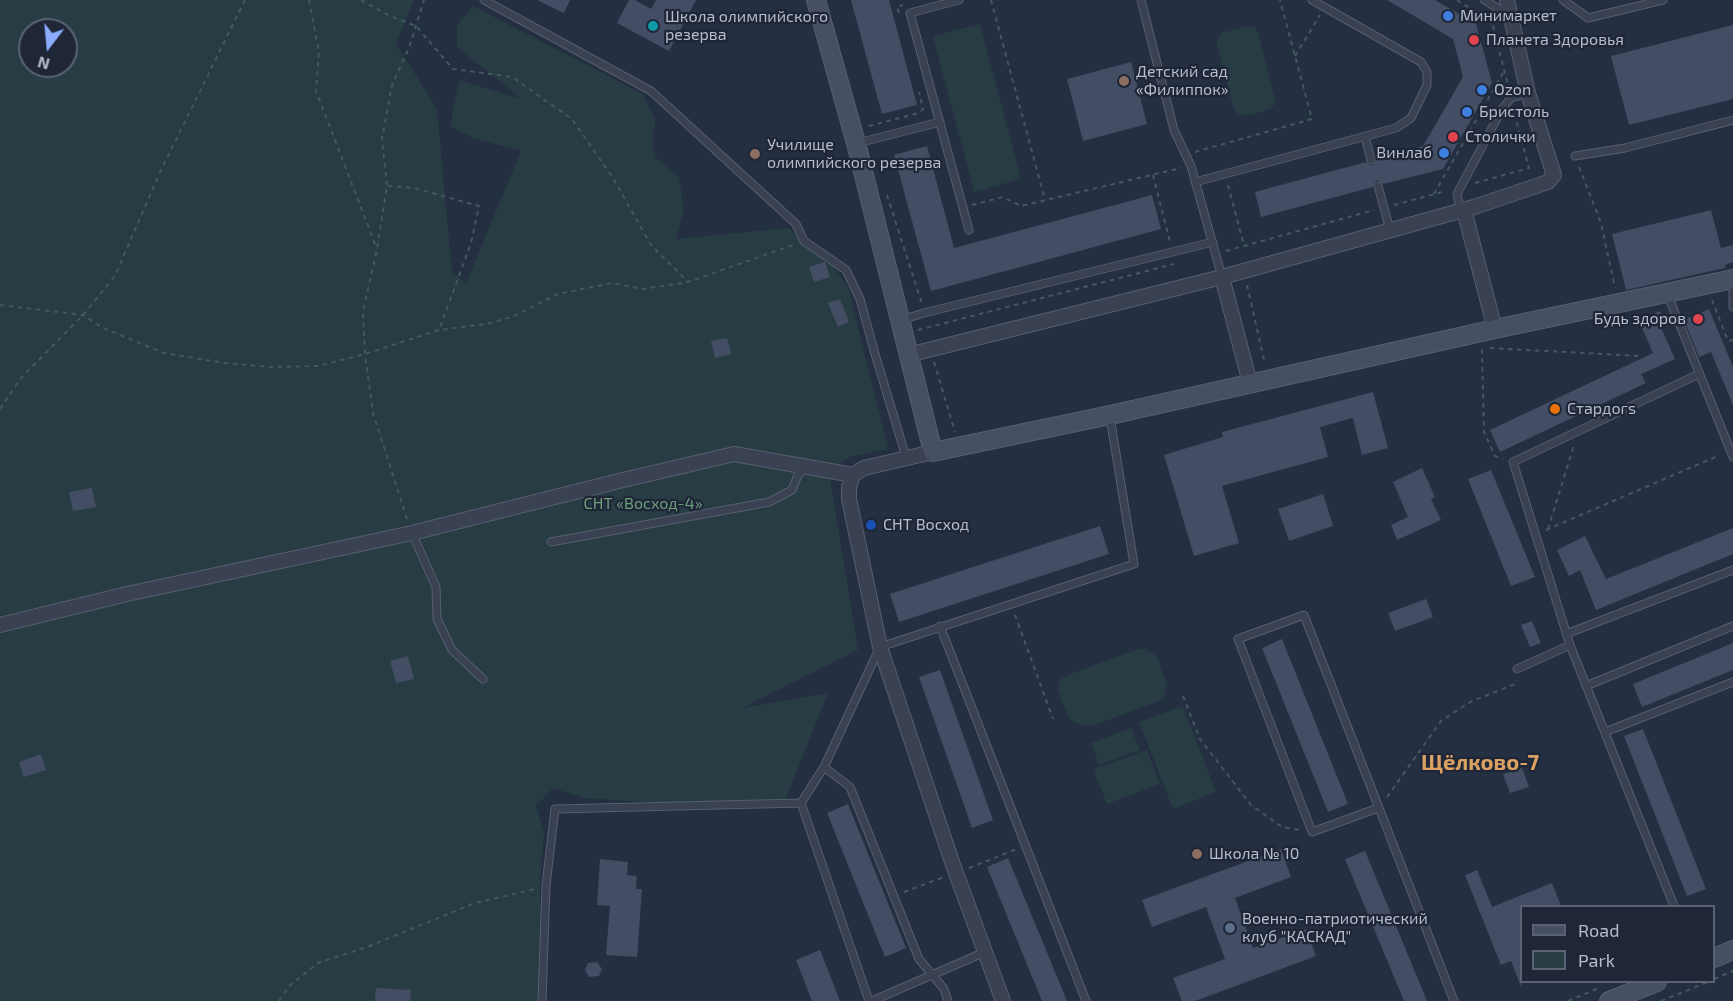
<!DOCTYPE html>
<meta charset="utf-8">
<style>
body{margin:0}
#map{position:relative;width:1733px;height:1001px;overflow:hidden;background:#242f42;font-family:"Exo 2",sans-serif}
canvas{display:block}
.legend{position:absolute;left:1520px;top:905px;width:195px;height:78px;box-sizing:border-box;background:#1e2637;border:2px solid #5b6273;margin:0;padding:8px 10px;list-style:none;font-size:18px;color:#b6bccc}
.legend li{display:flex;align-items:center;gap:12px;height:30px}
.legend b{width:30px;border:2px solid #5b6273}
.north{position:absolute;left:18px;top:18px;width:60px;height:60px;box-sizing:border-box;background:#1e2637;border:2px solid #5b6273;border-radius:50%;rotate:196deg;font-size:16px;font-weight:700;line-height:24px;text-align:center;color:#b6bccc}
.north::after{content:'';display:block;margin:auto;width:21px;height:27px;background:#8aacfd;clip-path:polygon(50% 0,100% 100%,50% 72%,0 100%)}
</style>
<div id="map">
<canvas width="1733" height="1001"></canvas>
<ul class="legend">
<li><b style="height:8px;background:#474f65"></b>Road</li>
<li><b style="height:16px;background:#273d43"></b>Park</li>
</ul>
<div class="north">N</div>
</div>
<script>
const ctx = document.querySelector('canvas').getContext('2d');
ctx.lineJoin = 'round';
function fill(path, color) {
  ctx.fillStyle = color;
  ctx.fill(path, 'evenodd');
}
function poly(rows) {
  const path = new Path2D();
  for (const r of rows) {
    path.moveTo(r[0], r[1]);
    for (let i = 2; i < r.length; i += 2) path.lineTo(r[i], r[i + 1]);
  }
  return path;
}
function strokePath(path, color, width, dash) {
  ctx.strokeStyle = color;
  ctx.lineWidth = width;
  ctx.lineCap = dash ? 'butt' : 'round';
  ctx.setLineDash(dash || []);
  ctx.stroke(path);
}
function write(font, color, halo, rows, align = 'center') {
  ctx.font = font + ' "Exo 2",sans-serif';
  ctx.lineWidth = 4.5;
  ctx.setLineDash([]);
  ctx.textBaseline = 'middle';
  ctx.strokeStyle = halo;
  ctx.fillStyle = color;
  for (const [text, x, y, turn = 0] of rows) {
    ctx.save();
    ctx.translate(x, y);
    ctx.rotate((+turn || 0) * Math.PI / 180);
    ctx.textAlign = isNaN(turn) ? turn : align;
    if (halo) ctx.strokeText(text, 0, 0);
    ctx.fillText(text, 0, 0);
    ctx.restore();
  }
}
fill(poly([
 [0,0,414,0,396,44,437,109,452,272,466,283,521,151,473,138,450,126,459,80,522,99,457,47,457,25,473,6,643,94,655,119,653,144,656,158,679,177,684,211,676,239,788,228,833,266,849,288,863,349,889,449,852,456,829,471,858,650,742,708,828,693,784,803,673,804,584,798,553,788,536,806,544,833,540,884,542,1001,0,1001],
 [30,30,66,30,66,66,30,66],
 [980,24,1021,179,974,192,933,36],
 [1248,26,1255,27,1258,34,1275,99,1274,105,1269,110,1243,116,1237,114,1234,109,1217,44,1218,38,1222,33],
 [1145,648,1157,656,1167,686,1164,699,1092,726,1082,725,1069,719,1057,689,1059,680,1073,673,1127,653],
 [1183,706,1216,792,1173,809,1139,722],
 [1131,728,1140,750,1099,765,1091,743],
 [1147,750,1160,784,1107,804,1093,769]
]), '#273d43');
fill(poly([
 [537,0,570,0,564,13],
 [629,0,635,0,651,9,656,0,696,0,669,51,617,23],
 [851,0,889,0,917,105,882,114],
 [1387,0,1435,0,1476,24,1492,83,1443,169,1383,184,1377,180,1374,183,1373,187,1261,217,1255,192,1366,162,1369,165,1373,165,1377,159,1423,146,1463,77,1453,39],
 [1733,25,1733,99,1629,125,1611,56],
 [1131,62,1147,124,1083,141,1067,79],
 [927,146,954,248,1152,195,1161,229,931,291,894,155],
 [1711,210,1721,248,1733,245,1733,262,1725,265,1725,268,1626,290,1612,234],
 [825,262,830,277,814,282,809,267],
 [840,299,849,322,838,327,828,303],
 [1709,309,1733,367,1733,405,1711,352,1699,357,1684,320],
 [1660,311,1665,322,1660,325,1675,359,1641,374,1646,383,1500,452,1490,430,1653,353,1639,321],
 [727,338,731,354,715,358,711,341],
 [1373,392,1388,448,1362,455,1353,418,1320,427,1328,457,1222,486,1239,543,1194,556,1164,455,1223,437,1222,432],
 [1422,468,1435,497,1431,499,1441,520,1397,540,1391,525,1408,517,1393,482],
 [1491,470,1535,577,1511,586,1468,479],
 [92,488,96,507,73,511,69,492],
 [1323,494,1333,526,1289,541,1278,509],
 [1100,526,1109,554,899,622,890,594],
 [1733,528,1733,554,1596,610,1580,570,1569,576,1557,550,1585,536,1606,579],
 [1426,599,1433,617,1395,631,1388,613],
 [1532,621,1541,643,1530,647,1521,625],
 [1282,639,1348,804,1328,812,1262,648],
 [1733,643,1733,670,1642,707,1633,684],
 [408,656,414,679,396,683,390,661],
 [940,670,993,820,972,828,919,677],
 [1643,729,1706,889,1687,896,1624,736],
 [41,754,46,770,24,777,19,762],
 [1522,768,1529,787,1510,793,1503,774],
 [848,804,906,948,885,957,827,813],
 [1281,849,1291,877,1235,898,1253,948,1306,929,1316,956,1195,1001,1182,1001,1173,978,1225,959,1206,907,1152,927,1142,900],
 [1365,851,1427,1001,1404,1001,1345,859],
 [1008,858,1067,1001,1042,1001,987,867],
 [600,859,628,862,627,875,637,876,636,889,642,889,637,957,606,955,610,906,597,905],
 [1477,870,1492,907,1552,883,1561,906,1521,906,1521,987,1511,961,1501,965,1465,875],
 [820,950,840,1001,812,1001,796,960],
 [597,962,602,969,599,976,589,977,585,970,588,963],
 [376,988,411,990,410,1001,375,1001]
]), '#434e65');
const lane = poly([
 [484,0,651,91,796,224,804,241,846,270,860,299,875,354,906,457],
 [959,0,910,13,969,230],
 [1141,0,1174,130,1191,166,1222,277],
 [1484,0,1509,15],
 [1563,0,1588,18,1663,0],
 [1365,137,1371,160],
 [858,143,940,122],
 [1575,156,1625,148,1733,120],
 [1195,182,1396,128,1411,118,1427,85,1427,72,1421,62,1312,0],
 [1378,186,1390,230],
 [1464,210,1459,203,1457,194,1502,109,1511,98,1528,93],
 [1733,290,1733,307],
 [1667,293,1733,457],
 [901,320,924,313,1213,242],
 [412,533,436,587,437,619,452,650,483,679],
 [551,542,769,502,792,490,798,475,806,467],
 [940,626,1086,1001],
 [1566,634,1733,570],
 [1517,669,1570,645],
 [1586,686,1733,626],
 [1605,732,1733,682],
 [824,767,850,787,919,959,944,989,948,1001],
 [801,803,824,767,880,647,1134,564,1110,417],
 [801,803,869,1001],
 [1378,808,1312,832,1238,639,1304,615,1454,1001],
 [1674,906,1570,645,1513,462,1699,374],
 [542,1001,546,885,555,809,801,803],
 [872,1001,985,952]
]);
const street = poly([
 [1464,210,1495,329],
 [1222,277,1250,383],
 [908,355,1222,277,1474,207,1548,182,1554,175,1528,93,1507,0],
 [933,452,864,468,853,475,849,487,849,499,880,647,952,862,1003,1001],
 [0,625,127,594,412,533,619,481,734,454,853,475]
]);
const secondary = poly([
 [816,0,856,143,933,452,1110,415,1495,329,1733,279],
 [1714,958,1733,950],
 [1609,1001,1657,982]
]);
strokePath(lane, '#575f6f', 9);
strokePath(street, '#575f6f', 16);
strokePath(secondary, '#575f6f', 20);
strokePath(poly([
 [309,0,319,52,316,91,377,249],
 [361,0,390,16,416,26,453,69,512,77,572,119,613,178,651,245,688,282,793,245],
 [991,0,1045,200],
 [1457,0,1492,22,1509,89],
 [899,13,897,7,903,5],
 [1295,56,1320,15],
 [869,126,919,113,923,109,919,92],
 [1195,152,1312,119,1280,0],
 [1579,167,1601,223,1615,288],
 [1153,175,1170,242],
 [1475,183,1529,168,1514,112],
 [1228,185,1244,246],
 [388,186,414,188,479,206,471,243,439,330],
 [1434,194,1504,71],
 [887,195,922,304],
 [972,205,1003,197,1021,206,1181,168],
 [1394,205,1446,191],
 [1226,251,1374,210],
 [1247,285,1265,364],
 [1712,300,1728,341,1733,340],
 [0,305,83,315,103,328,164,353,225,363,271,367,318,366,365,354,439,330,486,324,512,317,558,294,612,283,643,289,688,282],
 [918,330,1174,264],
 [1490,348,1640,356],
 [1482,349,1484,432,1495,456,1503,459],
 [934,362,955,432],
 [0,409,20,379,83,315,115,276,160,172,245,0],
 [407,519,373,413,365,354,363,312,377,249,387,186,382,139,392,85,409,48,424,0],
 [1548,529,1574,445],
 [1546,530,1720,455],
 [1015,615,1053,719],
 [1183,696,1200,739,1251,805,1282,827,1300,830],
 [1387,797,1441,721,1470,702,1515,684,1516,680],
 [969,868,1017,849],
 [904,892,944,877],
 [1714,979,1733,971],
 [279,1001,289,986,318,963,367,947,475,903,535,889],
 [1568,1001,1597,989],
 [1661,1001,1708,982]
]), '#42595d', 2, [4.5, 4.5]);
strokePath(lane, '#394152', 7);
strokePath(street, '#394152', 14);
strokePath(secondary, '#474f65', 18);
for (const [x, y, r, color] of [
 [1448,16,6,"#3f7fe0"],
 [653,26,6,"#0f9aa8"],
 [1474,40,6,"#e0444e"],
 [1124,81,6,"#8d6e63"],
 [1482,90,6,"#3f7fe0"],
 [1467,112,6,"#3f7fe0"],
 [1453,137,6,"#e0444e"],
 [1444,153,6,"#3f7fe0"],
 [755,154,6,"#8d6e63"],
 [1698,319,6,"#e0444e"],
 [1555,409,6,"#e8710a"],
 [871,525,6,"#1a4fb4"],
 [1197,854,6,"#8d6e63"],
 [1230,928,6,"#5c6f8a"]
]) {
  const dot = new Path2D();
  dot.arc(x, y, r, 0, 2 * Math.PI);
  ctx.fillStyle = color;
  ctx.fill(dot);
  strokePath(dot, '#1e2637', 2);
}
write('16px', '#b6bccc', '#1e2637', [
 ["Минимаркет",1460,16],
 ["Школа олимпийского",665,17],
 ["резерва",665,35],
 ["Планета Здоровья",1486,40],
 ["Детский сад",1136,72],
 ["«Филиппок»",1136,90],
 ["Ozon",1494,90],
 ["Бристоль",1479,112],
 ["Столички",1465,137],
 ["Училище",767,145],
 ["олимпийского резерва",767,163],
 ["Винлаб",1432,153,"right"],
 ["Будь здоров",1686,319,"right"],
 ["Стардогs",1567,409],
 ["СНТ Восход",883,525],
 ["Школа № 10",1209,854],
 ["Военно-патриотический",1242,919],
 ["клуб \"КАСКАД\"",1242,937]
], 'left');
write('16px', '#6c9e7c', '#1e2637', [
 ["СНТ «Восход-4»",643,504]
]);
write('bold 22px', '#dba162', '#1e2637', [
 ["Щёлково-7",1480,763]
]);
</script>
